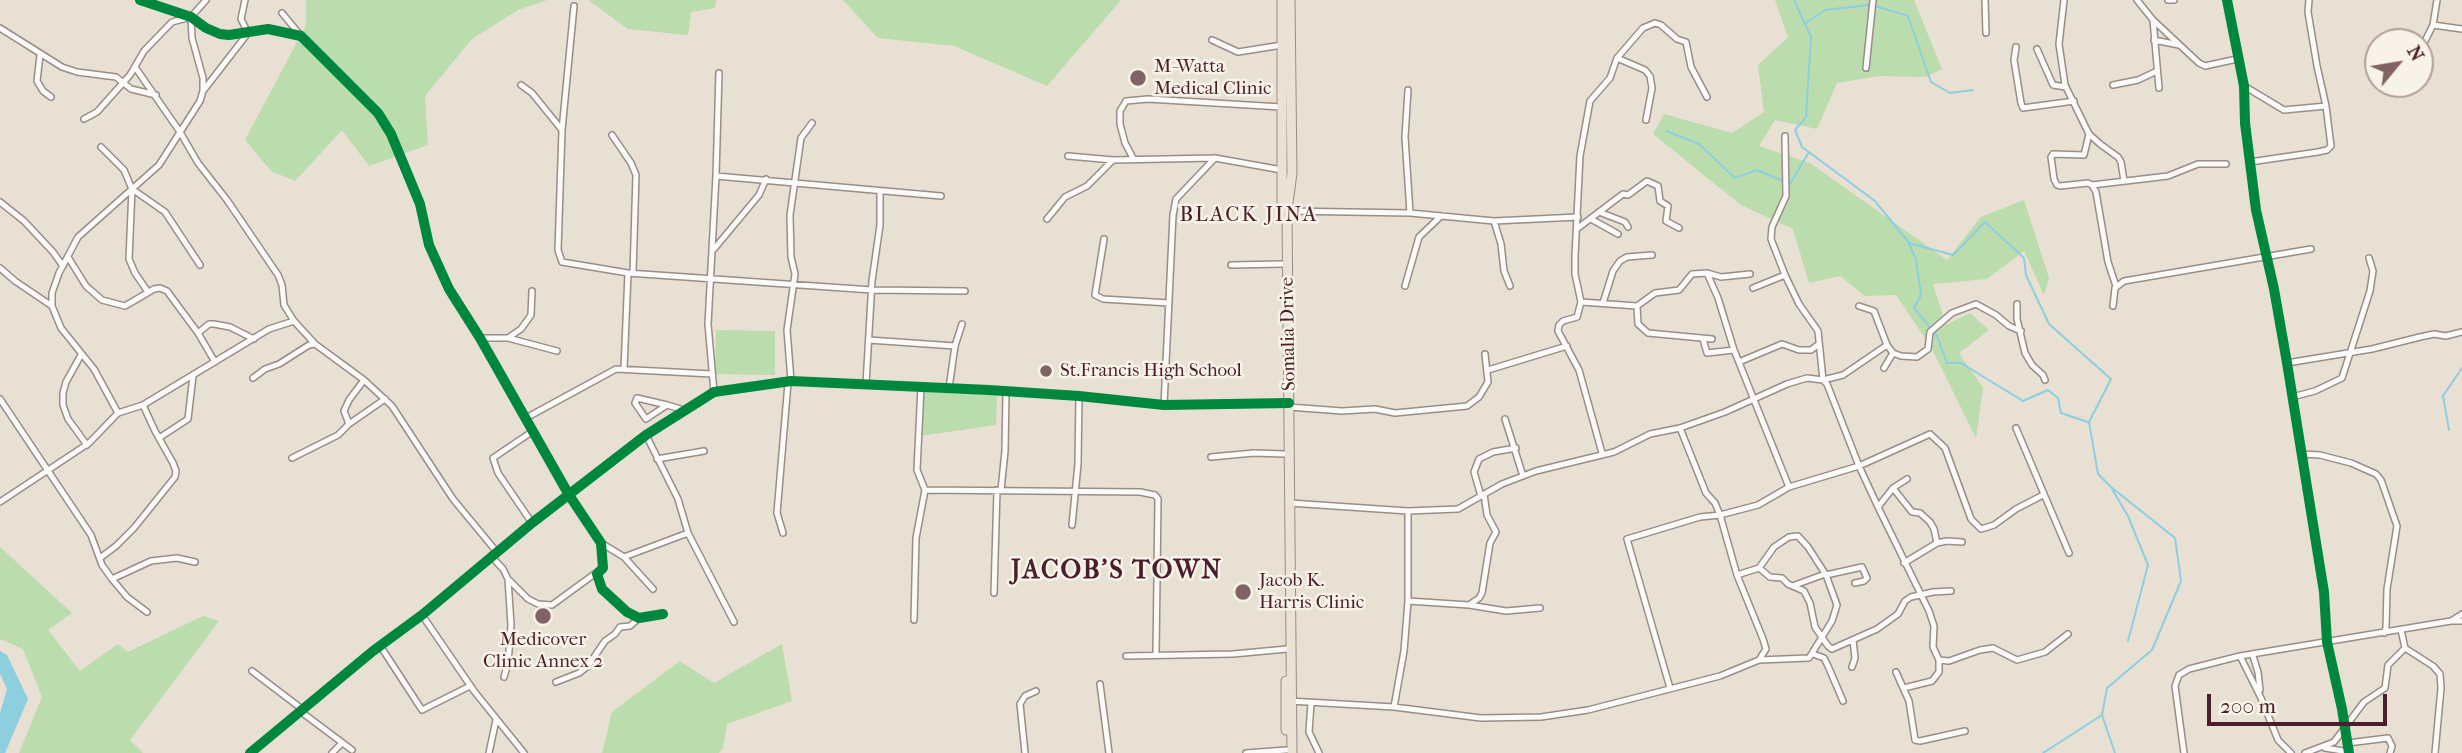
<!DOCTYPE html>
<style>
body{margin:0}
#map{position:relative;width:2462px;height:753px;overflow:hidden;background:#e8e0d2;font-family:"IM FELL French Canon",serif}
canvas{display:block}
.north{position:absolute;left:2364px;top:28px;width:70px;height:70px;box-sizing:border-box;background:#f7f3e8;border:2px solid #b29e9c;border-radius:50%;rotate:60deg;font-size:19px;font-weight:700;line-height:28px;text-align:center;color:#4a1f2b}
.north::after{content:'';display:block;margin:auto;width:24px;height:32px;background:#816365;clip-path:polygon(50% 0,100% 100%,50% 72%,0 100%)}
.scale{position:absolute;left:2207px;top:694px;width:180px;height:32px;box-sizing:border-box;border:4px solid #4a1f2b;border-top:0;padding-left:9px;font-size:21px;line-height:24px;white-space:nowrap;color:#4a1f2b;-webkit-text-stroke:5px #f7f3e8;paint-order:stroke}
</style>
<div id="map">
<canvas width="2462" height="753"></canvas>
<div class="north">N</div>
<div class="scale">200 m</div>
</div>
<script>
const ctx = document.querySelector('canvas').getContext('2d');
ctx.lineJoin = 'round';
function fill(path, color) {
  ctx.fillStyle = color;
  ctx.fill(path, 'evenodd');
}
function poly(rows) {
  const path = new Path2D();
  for (const r of rows) {
    path.moveTo(r[0], r[1]);
    for (let i = 2; i < r.length; i += 2) path.lineTo(r[i], r[i + 1]);
  }
  return path;
}
function strokePath(path, color, width, dash) {
  ctx.strokeStyle = color;
  ctx.lineWidth = width;
  ctx.lineCap = dash ? 'butt' : 'round';
  ctx.setLineDash(dash || []);
  ctx.stroke(path);
}
function write(font, color, halo, rows, align = 'center') {
  ctx.font = font + ' "IM FELL French Canon",serif';
  ctx.lineWidth = 5;
  ctx.setLineDash([]);
  ctx.textBaseline = 'middle';
  ctx.strokeStyle = halo;
  ctx.fillStyle = color;
  for (const [text, x, y, turn = 0] of rows) {
    ctx.save();
    ctx.translate(x, y);
    ctx.rotate((+turn || 0) * Math.PI / 180);
    ctx.textAlign = isNaN(turn) ? turn : align;
    if (halo) ctx.strokeText(text, 0, 0);
    ctx.fillText(text, 0, 0);
    ctx.restore();
  }
}
fill(poly([
 [306,0,547,0,518,10,472,39,425,96,428,145,369,166,342,130,295,181,271,171,245,140,306,25],
 [588,0,716,0,715,8,691,12,688,35,628,29],
 [843,0,1121,0,1047,86,954,46,878,38],
 [1775,0,1914,0,1942,69,1926,77,1879,76,1837,83,1817,129,1775,120,1759,146,1810,163,1947,260,1981,217,2024,200,2049,278,2044,295,2024,251,1987,279,1933,284,1946,325,1970,313,1989,330,1959,353,1983,388,1976,438,1931,347,1896,295,1865,296,1840,276,1809,283,1793,229,1741,205,1653,134,1664,114,1732,133,1764,112,1758,65,1788,37],
 [716,330,775,331,775,375,715,374],
 [923,392,997,395,996,425,920,436],
 [0,547,72,613,48,630,80,671,118,644,128,652,203,616,219,621,130,740,143,753,19,753,42,697,23,649,0,639],
 [782,644,792,701,727,724,723,748,719,753,602,753,612,712,680,661,714,683]
]), '#bbdcad');
fill(poly([
 [0,651,7,655,28,699,5,753,0,753,0,713,7,689,0,674]
]), '#8dcedf');
strokePath(poly([
 [1794,0,1811,37,1806,117,1795,130,1802,147,1875,201,1909,243,1953,255,1985,222,2024,258,2026,275,2049,324,2111,379,2089,422,2098,474,2111,487,2175,538,2181,581,2152,650,2107,688,2102,715,2043,753],
 [1875,6,1908,16,1931,82,1950,93,1973,90],
 [1806,23,1825,10,1869,5],
 [1667,131,1699,144,1735,178,1757,170,1783,181],
 [1788,183,1790,184,1809,152],
 [1909,244,1916,259,1921,295,1914,308,1937,336,1947,363,1961,363,2023,401,2048,390,2058,398,2061,413,2088,422],
 [2449,430,2443,396,2462,368],
 [2112,489,2128,516,2148,565,2128,641],
 [2102,715,2115,753]
]), '#8dcedf', 2);
const minor = poly([
 [140,0,191,17,206,28,220,34,229,35,268,29,301,36,378,113,391,134,420,204,429,245,449,289,480,338,569,495,601,543,603,568,597,574,602,589,627,612,639,618,663,614],
 [1985,0,1986,33],
 [2064,0,2059,44,2065,85,2089,134,2100,144,2118,157,2121,162,2124,181],
 [2137,0,2153,20,2199,63,2205,66,2237,59],
 [2168,0,2174,0],
 [2227,0,2244,86,2245,123,2256,210,2274,289,2287,363,2324,592,2327,642,2342,709,2349,753],
 [574,6,562,130,558,250,562,262,628,273,872,290,965,291],
 [282,13,301,36],
 [2153,20,2159,88],
 [2433,25,2462,29],
 [0,28,62,67,77,72,116,77,131,89,156,95],
 [1212,40,1238,52,1282,45],
 [2154,40,2179,45],
 [2420,46,2424,43,2433,25,2437,0],
 [2016,47,2014,60,2021,103,2023,108,2074,101],
 [2037,49,2053,85,2066,87],
 [40,55,37,81,43,91,51,97],
 [1617,58,1645,70,1650,76,1652,88,1646,120],
 [135,67,180,132,198,163,227,200,278,275,282,285,284,305,294,321],
 [1866,68,1873,0],
 [521,85,532,93,562,130],
 [2113,85,2138,80,2157,71],
 [2244,86,2284,110,2326,106],
 [1408,90,1405,137,1410,213],
 [203,91,248,33,241,19,245,0],
 [84,119,97,112,130,75,144,51,172,22,191,17,206,0],
 [2089,134,2084,155,2053,154,2051,157,2054,179,2057,185,2060,186,2088,183,2092,185,2096,192,2108,262,2116,286],
 [612,135,631,163,636,175,633,273],
 [1785,136,1786,196,1772,227,1771,239,1785,275],
 [101,147,124,170,132,189,129,259,135,273,148,292],
 [1068,156,1113,160,1215,158,1282,170],
 [1133,158,1125,143,1120,124,1120,111,1126,101,1148,99,1281,107],
 [2250,162,2318,152,2327,150,2331,146,2326,106,2317,66,2308,12,2309,0],
 [716,176,719,73],
 [2092,185,2168,176,2198,164,2226,164],
 [132,189,165,212,200,265],
 [0,202,24,221,53,252,63,266],
 [1287,211,1410,213,1494,221,1578,217],
 [1599,212,1625,222,1628,227],
 [1047,219,1065,197,1087,186,1113,160],
 [1591,219,1618,234],
 [1494,221,1501,244,1504,271,1510,286],
 [1578,228,1623,194,1628,195,1647,181,1658,186,1660,201,1668,206,1666,221,1679,228],
 [1104,239,1095,295,1103,299,1169,303],
 [714,249,759,195,766,179],
 [68,257,86,286,102,300,125,306,154,289,160,288,167,291,198,333,215,362],
 [1231,265,1283,264],
 [0,268,15,281,52,306],
 [1707,273,1718,298,1734,350,1789,487],
 [1405,286,1419,237,1441,216],
 [1753,288,1785,275,1799,304,1818,331,1823,380,1843,375,1887,345,1874,311,1859,306],
 [1581,302,1637,306,1655,293,1679,290,1692,274,1707,273,1721,277,1750,274],
 [1603,303,1613,271,1620,261,1627,257,1652,255],
 [2017,304,2017,319,2025,353,2032,365,2043,375,2045,380],
 [1637,306,1638,324,1648,333,1712,339],
 [2113,306,2115,288,2124,281,2311,249],
 [198,333,209,324,214,324,230,327,254,339],
 [480,338,508,338,521,329,531,315,532,291],
 [508,338,557,351],
 [1703,339,1707,353,1734,350],
 [869,340,955,346],
 [1887,345,1893,353,1901,356,1917,357,1928,349,1930,332,1952,313,1976,304,1996,315,2009,326,2021,331],
 [81,355,66,382,63,393,63,405,68,419,87,445],
 [1739,362,1782,344,1799,350,1811,350,1819,344],
 [2287,363,2372,349,2420,337,2434,334,2446,336,2462,332],
 [1884,368,1893,353],
 [624,369,628,273],
 [1488,370,1567,346],
 [253,378,265,369,279,364,309,345,315,344],
 [791,381,787,330,795,274,791,257,790,215,801,138,812,123],
 [866,384,872,281,880,225,880,191],
 [949,388,955,346,962,324],
 [714,392,708,324,716,176,941,196],
 [2292,397,2315,391,2342,378,2370,291,2373,271,2369,258],
 [0,399,91,535,102,565,112,579,127,597,147,612],
 [667,405,646,419,635,403,637,398,667,405,684,410],
 [1164,405,1173,215,1176,199,1215,158],
 [1289,407,1342,411,1375,409,1395,413,1467,406,1479,397,1488,382,1485,354],
 [118,413,94,369,61,328,52,306,52,293,59,273,78,237,159,165,200,101,203,91,203,78,192,38,191,17],
 [526,418,616,369,712,374],
 [1505,419,1523,476],
 [349,424,344,411,349,400,364,380],
 [1680,428,1706,493,1715,503,1720,515,1737,575,1763,639,1766,649,1759,660],
 [2016,428,2069,553],
 [646,435,678,499,688,533,734,622],
 [159,438,188,419,193,376],
 [1602,453,1579,370,1558,331,1559,325,1563,321,1577,317,1581,302,1575,274,1575,256,1580,156,1590,101,1610,78,1617,58,1643,28,1655,23,1661,25,1677,39,1686,42,1691,67,1707,97],
 [2301,454,2320,455,2351,463,2376,474,2381,480,2397,526,2387,589,2386,628,2384,633],
 [1211,457,1254,453,1284,454],
 [292,458,338,435,349,424,385,399],
 [657,459,704,451],
 [1893,488,1912,512,1920,513,1930,522,1934,529,1937,543],
 [925,490,1140,492,1155,495,1158,499,1156,655],
 [1001,490,1005,451,1006,391],
 [1481,496,1474,472,1479,459,1493,452,1516,448],
 [0,502,89,443,118,413,143,405,269,329,294,321,315,344,364,380,392,406,453,499,496,551],
 [1290,503,1408,511,1458,509,1502,484,1536,471,1614,452,1650,434,1680,428,1725,412,1787,384,1807,378,1823,380,1827,384,1859,466,1878,507,1893,488,1907,479],
 [1878,507,1929,611,1934,626,1933,647,1939,660,1949,661,1980,650,1993,648,2017,660,2045,652,2068,634],
 [532,523,498,473,493,458,533,431],
 [1072,525,1078,464,1079,396],
 [783,533,777,513,788,383],
 [601,543,624,557,653,589],
 [491,556,503,569,508,579,511,625,508,663,504,677],
 [624,557,688,533],
 [100,558,116,546,134,528,175,477,176,471,173,463,155,431,143,405],
 [1904,563,1937,543,1947,541,1962,542],
 [1759,568,1770,577,1782,578,1788,584,1804,591,1810,603,1815,627,1828,646,1832,649,1877,629,1898,614,1905,601,1911,597,1933,592,1951,591],
 [1826,575,1862,567,1867,578,1864,581,1855,583],
 [112,579,151,561,177,558,195,562],
 [509,580,528,599,538,604,552,605,600,570],
 [1795,585,1825,574],
 [994,593,997,490],
 [1408,601,1469,605,1479,598,1482,593,1490,543,1496,532,1487,515,1484,494],
 [1469,605,1506,611,1540,608],
 [422,615,474,691,524,753],
 [914,620,916,538,925,490,917,470,921,387],
 [2451,621,2462,614],
 [381,647,422,710,470,686],
 [2405,648,2433,666,2440,674,2441,688,2435,753],
 [1813,654,1824,658,1828,666,1843,701],
 [1126,656,1233,654,1287,649],
 [2240,656,2261,698,2278,740,2291,753],
 [2253,656,2258,672,2260,690],
 [1852,667,1855,658,1853,640],
 [252,671,302,709],
 [1896,672,1909,701,1915,740,1920,741,1965,731],
 [556,682,579,673,588,666,605,641,615,634,620,627,630,626,639,618],
 [1100,684,1109,753],
 [1670,688,1627,539,1700,517,1720,515,1758,505,1789,487,1859,466,1930,434,1945,448,1971,519,1981,529,1994,525,2016,509,2043,495],
 [1904,688,1932,681,1939,672,1939,660],
 [1289,701,1394,707,1481,718,1541,717,1588,710,1720,676,1759,660,1809,658,1832,621,1837,605,1826,575,1808,547,1798,536,1789,537,1774,547,1759,568,1737,575],
 [1311,703,1309,732,1319,753],
 [1394,707,1404,651,1408,601,1408,511],
 [300,711,352,750],
 [2348,743,2388,738,2392,746,2390,753],
 [2325,748,2349,752],
 [250,753,373,651,422,615,532,523,646,435,714,392,791,381,989,390,1079,396,1164,405,1289,403],
 [332,753,342,743],
 [489,753,496,720],
 [1025,753,1020,704,1025,696,1036,691],
 [1246,753,1286,750],
 [2184,753,2175,686,2179,675,2189,669,2240,656,2451,621,2462,621],
 [2305,753,2334,742,2364,702,2385,688,2388,665,2405,648,2401,630]
]);
const primary = poly([
 [1282,0,1282,208],
 [1290,0,1292,173,1287,211,1292,753],
 [1286,730,1286,681]
]);
strokePath(minor, '#988d88', 8);
strokePath(primary, '#988d88', 11);
strokePath(minor, '#fcfaf8', 5);
strokePath(primary, '#eae2d5', 9);
strokePath(poly([
 [140,0,191,17,206,28,220,34,229,35,268,29,301,36,378,113,391,134,420,204,429,245,449,289,480,338,569,495,601,543,603,568,597,574,602,589,627,612,639,618,663,614],
 [2227,0,2244,86,2245,123,2256,210,2274,289,2287,363,2324,592,2327,642,2342,709,2349,753],
 [250,753,373,651,422,615,532,523,646,435,714,392,791,381,989,390,1079,396,1164,405,1289,403]
]), '#00873e', 10);
for (const [x, y, r, color] of [
 [1138,78,9,"#816365"],
 [1046,371,7,"#816365"],
 [1243,592,9,"#816365"],
 [543,616,9,"#816365"]
]) {
  const dot = new Path2D();
  dot.arc(x, y, r, 0, 2 * Math.PI);
  ctx.fillStyle = color;
  ctx.fill(dot);
  strokePath(dot, '#f7f3e8', 2.5);
}
write('19px', '#4a1f2b', '#f7f3e8', [
 ["M-Watta",1154,67],
 ["Medical Clinic",1154,89],
 ["St.Francis High School",1060,371],
 ["Jacob K.",1259,581],
 ["Harris Clinic",1259,603],
 ["Medicover",543,640,"center"],
 ["Clinic Annex 2",543,662,"center"]
], 'left');
write('19px', '#4a1f2b', '#f7f3e8', [
 ["Somalia Drive",1289,334,-91]
]);
ctx.letterSpacing = '2px';
write('21px', '#4a1f2b', '#f7f3e8', [
 ["BLACK JINA",1249,216]
]);
ctx.letterSpacing = '0px';
ctx.letterSpacing = '2px';
write('bold 26px', '#4a1f2b', '#f7f3e8', [
 ["JACOB'S TOWN",1117,572]
]);
ctx.letterSpacing = '0px';
</script>
